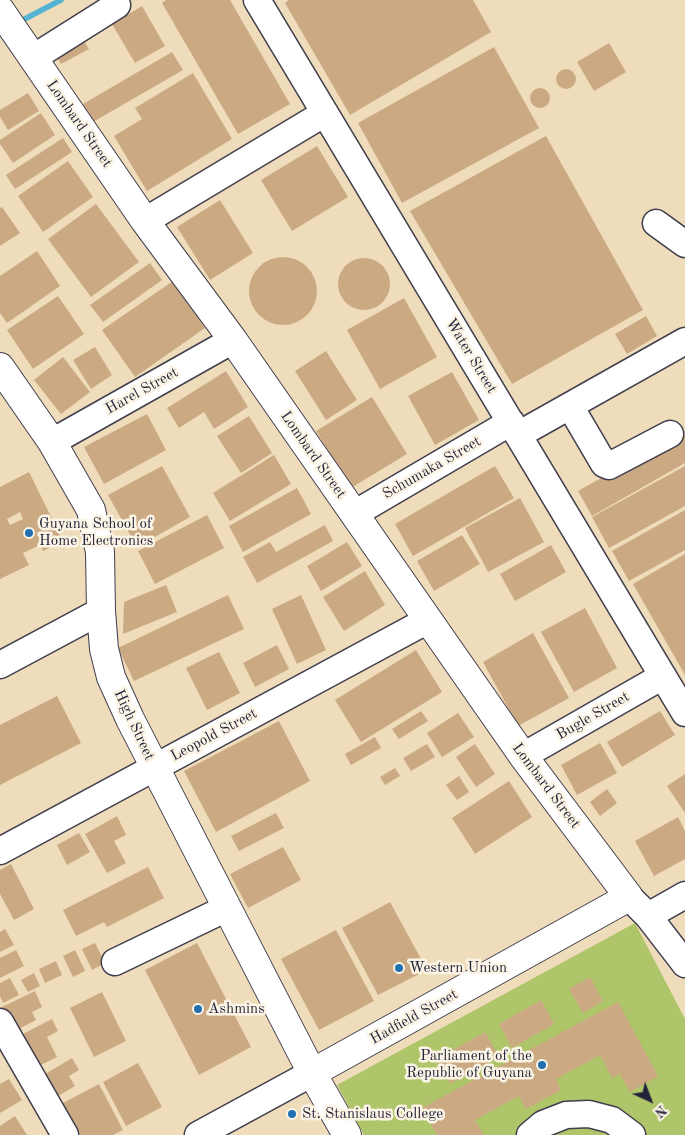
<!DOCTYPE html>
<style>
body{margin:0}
#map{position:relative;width:685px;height:1135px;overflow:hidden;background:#efdcba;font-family:"Old Standard TT",serif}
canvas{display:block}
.north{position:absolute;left:625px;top:1075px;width:50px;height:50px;-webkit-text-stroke:4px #fcf5e5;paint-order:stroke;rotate:137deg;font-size:14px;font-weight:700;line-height:20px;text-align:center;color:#22223b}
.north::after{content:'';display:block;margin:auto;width:18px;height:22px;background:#22223b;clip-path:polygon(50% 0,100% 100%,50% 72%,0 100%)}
</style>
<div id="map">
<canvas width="685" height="1135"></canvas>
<div class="north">N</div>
</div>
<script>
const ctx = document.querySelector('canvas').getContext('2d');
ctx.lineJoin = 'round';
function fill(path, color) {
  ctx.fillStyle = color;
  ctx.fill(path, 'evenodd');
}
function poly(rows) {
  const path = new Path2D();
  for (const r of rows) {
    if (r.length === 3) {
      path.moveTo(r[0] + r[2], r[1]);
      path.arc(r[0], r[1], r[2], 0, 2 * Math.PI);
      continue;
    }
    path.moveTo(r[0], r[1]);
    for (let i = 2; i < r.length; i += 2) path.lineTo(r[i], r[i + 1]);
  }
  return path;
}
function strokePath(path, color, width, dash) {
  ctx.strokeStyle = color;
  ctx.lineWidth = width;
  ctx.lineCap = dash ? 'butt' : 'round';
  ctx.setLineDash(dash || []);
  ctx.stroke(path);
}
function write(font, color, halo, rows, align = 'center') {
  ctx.font = font + ' "Old Standard TT",serif';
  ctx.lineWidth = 5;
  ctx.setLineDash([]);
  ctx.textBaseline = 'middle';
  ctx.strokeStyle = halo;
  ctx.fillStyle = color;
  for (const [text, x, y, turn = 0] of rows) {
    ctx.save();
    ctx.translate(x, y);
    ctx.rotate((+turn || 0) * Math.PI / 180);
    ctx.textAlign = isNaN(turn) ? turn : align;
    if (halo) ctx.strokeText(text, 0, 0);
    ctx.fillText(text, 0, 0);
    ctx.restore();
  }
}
fill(poly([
 [635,923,685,1019,685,1135,364,1135,337,1085]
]), '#afc569');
strokePath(poly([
 [17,23,61,0]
]), '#55b4d4', 5.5);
fill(poly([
 [166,0,230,0,290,104,238,134,162,3],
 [289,0,473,0,491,32,350,115,285,3],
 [142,6,165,46,135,63,112,24],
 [84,41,89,49,61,64,56,56],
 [609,43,626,72,594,91,577,62],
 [494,47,539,128,402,203,358,123],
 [172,52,183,70,93,122,83,104],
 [566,79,10],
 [193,73,232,139,147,191,114,136,142,119,135,108],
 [540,98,10],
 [28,93,39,111,8,130,0,117,0,110],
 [41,113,55,135,13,163,0,144,0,140],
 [546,136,643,310,512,384,410,211],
 [63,138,72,152,15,189,6,175],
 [317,146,348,197,292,231,261,180],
 [68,161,93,197,43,232,18,196],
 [220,200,253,253,210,280,177,227],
 [96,204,139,262,91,297,48,239],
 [2,207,20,233,0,246,0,208],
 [37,251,60,286,7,323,0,313,0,276],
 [283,291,34],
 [364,284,26],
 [150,263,162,280,103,322,90,305],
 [173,281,205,328,135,377,102,330],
 [58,296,84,334,33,369,7,330],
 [404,298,437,357,380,389,347,330],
 [646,316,657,336,627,354,615,334],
 [95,347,112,375,91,389,73,360],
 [326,351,357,400,326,420,295,371],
 [63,357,90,392,61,414,34,380],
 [226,371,248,407,214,429,204,412,179,428,167,408],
 [452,372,479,420,435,445,408,396],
 [372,397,407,454,351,488,316,431],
 [147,414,166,450,104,484,84,447],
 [249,416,272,453,241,473,217,436],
 [683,432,685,437,685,463,592,516,578,491],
 [274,455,291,484,230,521,213,493],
 [162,466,190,517,137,547,108,495],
 [495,466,514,498,413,556,395,524],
 [685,466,685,506,609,548,592,517],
 [29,472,63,541,43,551,40,545,23,553,29,565,0,579,0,487],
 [20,512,23,519,10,525,7,519],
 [297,488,311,514,243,552,229,526],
 [520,498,544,542,488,572,465,528],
 [685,510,685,550,629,581,612,551],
 [207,515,224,548,155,584,138,551],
 [325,525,333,541,257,583,243,557,270,542,276,552],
 [462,535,480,564,434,591,417,561],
 [347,542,362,566,321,591,307,566],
 [551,545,566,572,515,601,500,574],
 [685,554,685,675,633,584],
 [365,571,385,605,344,631,323,597],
 [166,585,177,612,123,634,124,602],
 [228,595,244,629,134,681,118,648],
 [301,595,326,650,297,664,272,609],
 [585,608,617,668,574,692,541,632],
 [533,633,569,698,518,726,483,662],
 [277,645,289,669,255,687,243,663],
 [416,650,442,692,361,742,335,700],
 [219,652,240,693,207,710,186,668],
 [57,696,81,743,0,785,0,725],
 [421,711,428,721,399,739,392,729],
 [660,711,675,735,622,767,607,742],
 [458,713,474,737,442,757,427,733],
 [279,721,310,781,216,832,184,771],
 [375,737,381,748,351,765,345,754],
 [600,743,617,773,577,795,561,765],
 [427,744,435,757,411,771,403,758],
 [475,744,495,774,476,787,456,757],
 [395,768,400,776,385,785,380,777],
 [685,774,685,813,667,786],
 [459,776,469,792,457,800,446,785],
 [509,781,532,817,475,854,452,818],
 [607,789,617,803,600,816,590,802],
 [276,813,284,828,239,851,231,836],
 [117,816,126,835,114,841,126,863,107,873,85,834],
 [678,817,685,831,685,859,654,876,635,841],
 [79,833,90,852,67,865,57,845],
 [283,847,301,880,248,908,230,874],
 [11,864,34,909,14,920,0,894,0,870],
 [148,867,164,898,107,927,104,922,76,936,63,910],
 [390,902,427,970,378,995,342,928],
 [5,929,14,945,0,952,0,932],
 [336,930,374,1001,319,1030,281,959],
 [95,943,105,963,92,970,82,949],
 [197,943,251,1047,199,1075,145,970],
 [16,950,24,966,0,978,0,958],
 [75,950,85,971,73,977,63,956],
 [56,961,62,975,45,983,39,969],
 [34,973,40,986,28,992,21,980],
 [590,977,603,1001,583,1013,569,989],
 [10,978,19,995,3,1003,0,996,0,983],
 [35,991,42,1007,32,1012,36,1020,11,1033,0,1008],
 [102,992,126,1041,94,1057,70,1008],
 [541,1000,554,1024,512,1048,499,1024],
 [618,1002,658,1076,630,1092,620,1074,612,1078,600,1055,556,1079,561,1090,526,1109,519,1096,475,1120,484,1135,437,1135,422,1108],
 [52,1019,58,1031,47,1037,57,1057,35,1068,19,1036],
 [485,1032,499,1057,450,1084,436,1059],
 [72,1058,79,1070,69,1076,75,1086,53,1099,40,1077],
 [138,1063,162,1107,126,1126,103,1082],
 [9,1079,22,1100,0,1113,0,1084],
 [99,1084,123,1130,113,1135,80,1135,63,1103],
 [15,1116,27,1135,0,1135,0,1126]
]), '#cbaa83');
const minor = poly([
 [257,0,685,713],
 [33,58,117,5],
 [145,221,325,113],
 [656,223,685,244],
 [570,406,604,464,609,466,670,434],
 [518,435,685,341],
 [52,442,233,340],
 [354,514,511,422],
 [0,665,101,611],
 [523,756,663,676],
 [0,851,428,620],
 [629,897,648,916,685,964],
 [648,916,685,895],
 [115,962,227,908],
 [0,1022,65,1135],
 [198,1135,312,1073],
 [530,1135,543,1124,566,1115,589,1114,612,1120,632,1135]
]);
const major = poly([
 [0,10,145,221,233,340,523,756,629,897,312,1073],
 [0,367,52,442,91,510,100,552,101,611,104,649,111,677,130,719,312,1073,347,1135]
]);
strokePath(minor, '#413e4e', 29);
strokePath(major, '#413e4e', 30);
strokePath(minor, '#fff', 26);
strokePath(major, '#fff', 28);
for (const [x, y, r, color] of [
 [29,533,5,"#1f6fb2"],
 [399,968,5,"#1f6fb2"],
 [198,1009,5,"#1f6fb2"],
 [542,1065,5,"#1f6fb2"],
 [292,1114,5,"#1f6fb2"]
]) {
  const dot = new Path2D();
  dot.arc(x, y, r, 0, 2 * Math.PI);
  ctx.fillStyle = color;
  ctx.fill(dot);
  strokePath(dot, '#fcf5e5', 2);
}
write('15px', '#22223b', '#fcf5e5', [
 ["Lombard Street",79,124,55],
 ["Water Street",471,356,59],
 ["Harel Street",142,391,-29],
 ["Lombard Street",313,455,55],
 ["Schumaka Street",432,468,-30],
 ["Bugle Street",593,716,-30],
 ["High Street",134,725,65],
 ["Leopold Street",214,735,-28],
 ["Lombard Street",546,786,53],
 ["Hadfield Street",414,1017,-29]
]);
write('15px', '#22223b', '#fcf5e5', [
 ["Guyana School of",39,524],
 ["Home Electronics",39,541],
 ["Western Union",409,968],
 ["Ashmins",208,1009],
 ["Parliament of the",532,1056,"right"],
 ["Republic of Guyana",532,1073,"right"],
 ["St. Stanislaus College",302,1114]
], 'left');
</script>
